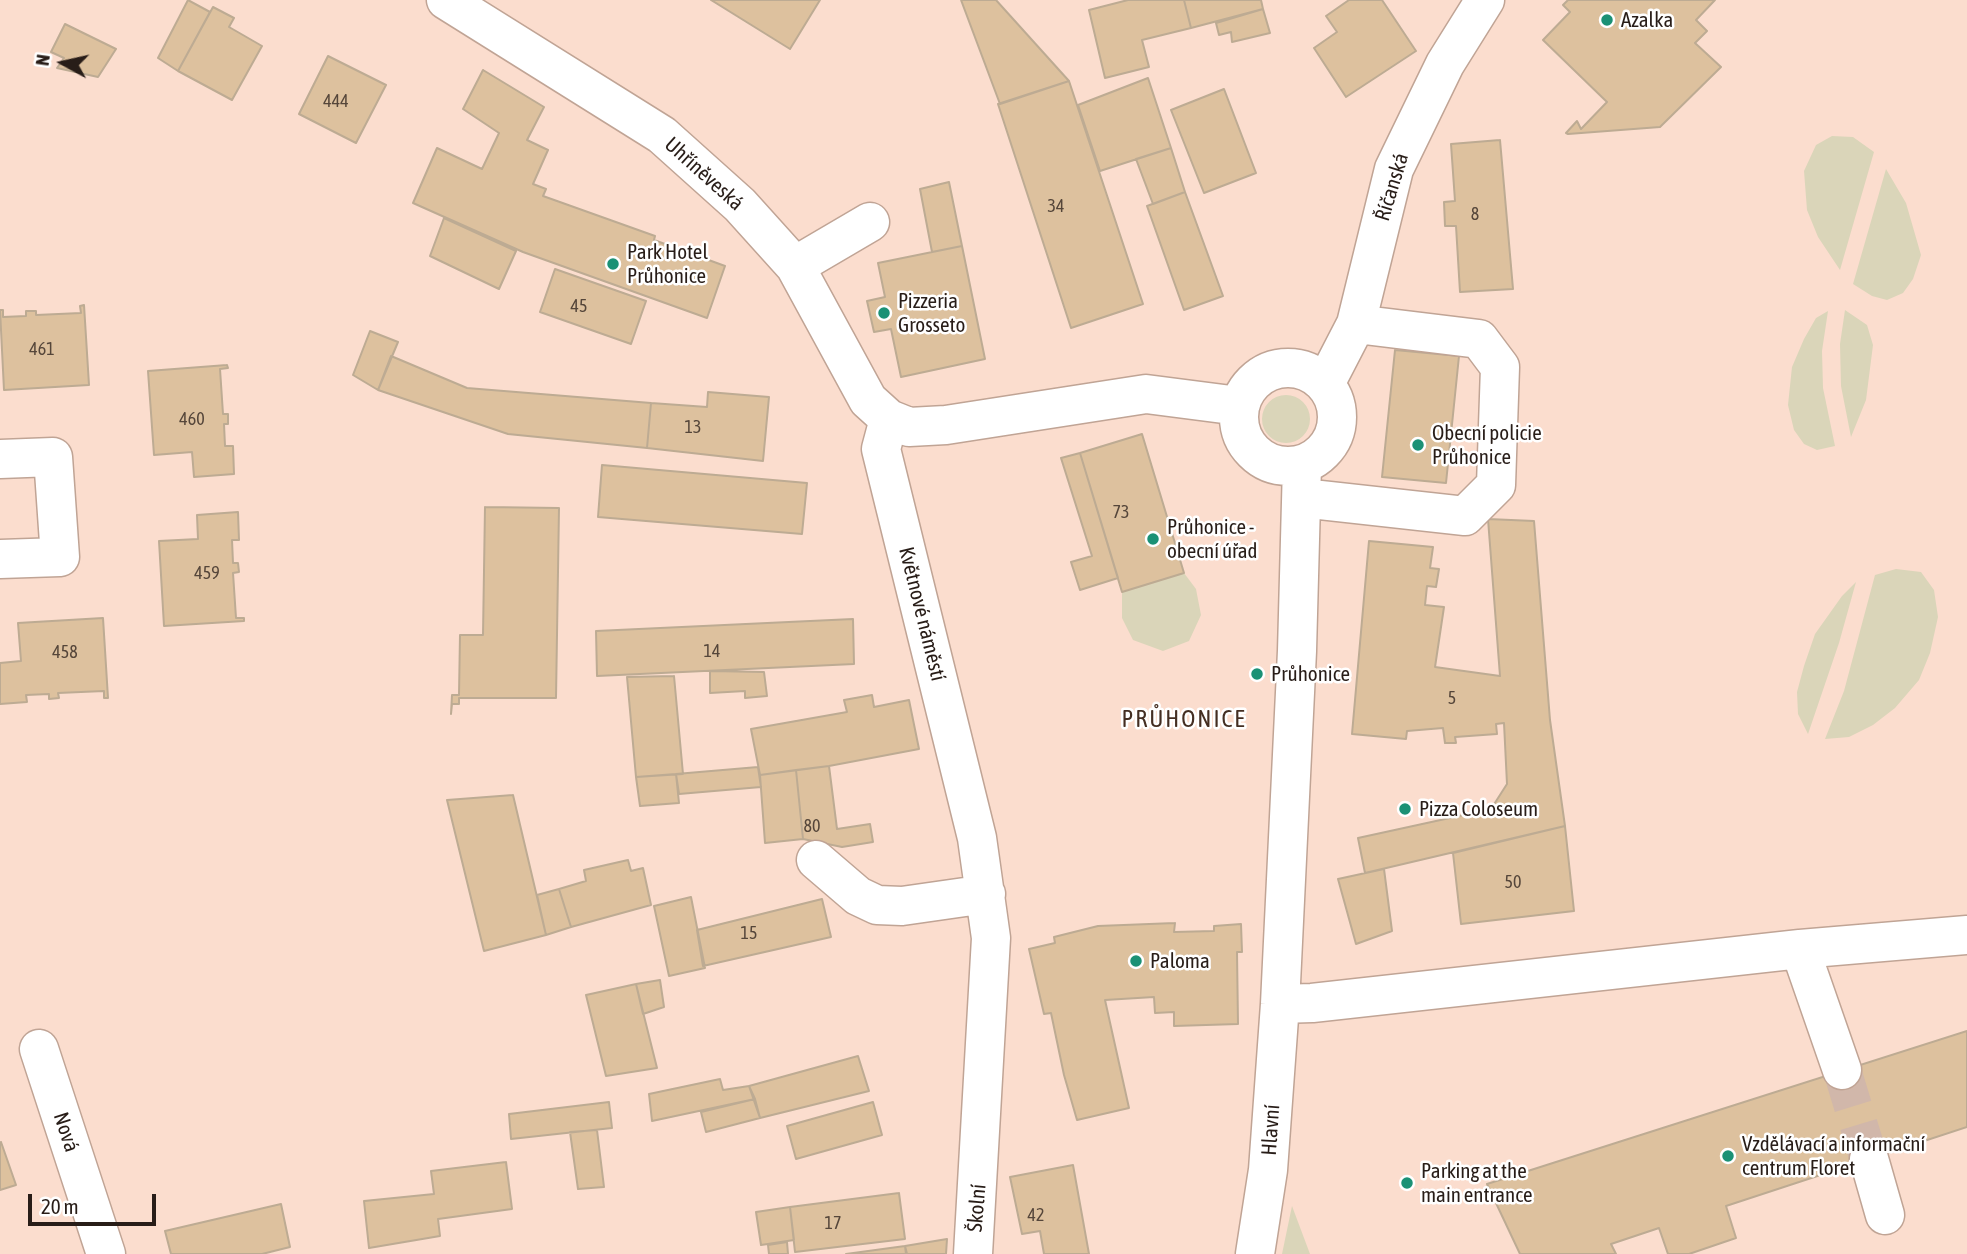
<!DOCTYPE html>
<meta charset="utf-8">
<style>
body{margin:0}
#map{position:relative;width:1967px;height:1254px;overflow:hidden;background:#fbddce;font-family:"Asap Condensed",sans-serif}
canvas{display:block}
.north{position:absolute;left:28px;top:28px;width:70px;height:70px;-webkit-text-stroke:5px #fff;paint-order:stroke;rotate:278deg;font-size:19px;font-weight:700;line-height:28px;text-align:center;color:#281d18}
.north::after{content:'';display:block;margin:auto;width:24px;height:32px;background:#281d18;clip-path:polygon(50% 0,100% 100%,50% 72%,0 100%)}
.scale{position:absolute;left:28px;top:1194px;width:128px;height:32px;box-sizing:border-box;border:4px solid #281d18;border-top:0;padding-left:9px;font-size:21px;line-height:24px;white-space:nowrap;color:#281d18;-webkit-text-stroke:5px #fff;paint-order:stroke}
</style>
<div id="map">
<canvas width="1967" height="1254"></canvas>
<div class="north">N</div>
<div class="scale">20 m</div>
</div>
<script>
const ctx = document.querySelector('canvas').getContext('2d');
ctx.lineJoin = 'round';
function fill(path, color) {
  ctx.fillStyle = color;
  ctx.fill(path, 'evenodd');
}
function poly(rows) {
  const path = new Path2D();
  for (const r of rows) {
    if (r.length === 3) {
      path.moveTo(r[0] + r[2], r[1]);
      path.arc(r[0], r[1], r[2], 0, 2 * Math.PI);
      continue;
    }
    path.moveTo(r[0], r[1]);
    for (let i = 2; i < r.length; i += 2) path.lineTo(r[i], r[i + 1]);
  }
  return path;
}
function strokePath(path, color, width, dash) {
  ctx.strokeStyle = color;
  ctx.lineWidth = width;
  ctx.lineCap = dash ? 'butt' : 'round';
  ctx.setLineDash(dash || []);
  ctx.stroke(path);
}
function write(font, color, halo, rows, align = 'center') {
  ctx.font = font + ' "Asap Condensed",sans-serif';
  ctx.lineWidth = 5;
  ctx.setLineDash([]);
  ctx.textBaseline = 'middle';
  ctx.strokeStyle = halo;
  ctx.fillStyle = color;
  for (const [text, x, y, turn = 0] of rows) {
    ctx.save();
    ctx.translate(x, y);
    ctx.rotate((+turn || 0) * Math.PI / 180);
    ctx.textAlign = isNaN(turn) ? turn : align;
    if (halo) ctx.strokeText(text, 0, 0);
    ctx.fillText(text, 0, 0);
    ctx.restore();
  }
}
fill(poly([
 [1832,136,1853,137,1874,152,1840,270,1818,237,1807,210,1804,171,1816,145],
 [1886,169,1906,203,1921,255,1913,279,1903,293,1887,300,1872,296,1853,284],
 [1845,310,1867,325,1873,345,1866,400,1851,437,1841,386,1840,344],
 [1828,311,1822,351,1823,388,1835,446,1817,450,1804,444,1794,430,1788,405,1792,367,1804,339,1816,318],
 [1286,419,24],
 [1896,569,1921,572,1934,590,1938,617,1930,653,1919,680,1895,708,1873,725,1849,737,1825,739,1844,691,1875,575],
 [1184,573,1196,589,1201,615,1189,641,1163,651,1133,640,1122,618,1122,592],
 [1856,582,1839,643,1808,734,1798,714,1797,692,1804,666,1815,634,1842,596],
 [1292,1206,1310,1254,1282,1254]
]), '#dad5b9');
const building = poly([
 [188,0,210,12,178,71,158,58,188,0],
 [711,0,820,0,790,49,711,0],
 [961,0,996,0,1069,81,1000,104,961,0],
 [1128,0,1184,0,1191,28,1142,40,1149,67,1105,78,1089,10,1128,0],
 [1184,0,1261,0,1263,9,1191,28,1184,0],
 [1349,0,1382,0,1416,51,1346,97,1314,48,1337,32,1326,16,1349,0],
 [1568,0,1715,0,1696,20,1707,31,1695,43,1721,67,1660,127,1568,134,1566,133,1577,121,1581,129,1607,102,1543,40,1570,12,1563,5,1568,0],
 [213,7,234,18,229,27,262,46,232,100,178,71,213,7],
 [1263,9,1270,33,1232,42,1231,32,1219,35,1216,23,1263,9],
 [65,24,116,49,98,77,57,68,64,58,51,52,65,24],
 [328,56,386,85,356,143,299,114,328,56],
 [483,70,544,107,527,140,548,150,533,184,546,189,543,196,655,236,654,240,725,266,707,318,523,252,413,203,437,148,482,169,499,133,463,109,483,70],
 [1148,78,1171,148,1100,171,1078,105,1148,78],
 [1069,81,1143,304,1071,328,998,104,1069,81],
 [1224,89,1256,173,1204,193,1171,110,1224,89],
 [1500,140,1513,289,1460,292,1456,226,1445,226,1444,202,1455,201,1451,144,1500,140],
 [1171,148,1185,192,1153,204,1136,159,1171,148],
 [949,182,962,246,932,252,920,189,949,182],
 [1185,192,1223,296,1184,310,1147,206,1185,192],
 [444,218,516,251,499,289,430,256,444,218],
 [962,246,985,359,901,377,891,329,874,332,867,301,885,297,878,263,962,246],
 [555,269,646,301,631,344,540,312,555,269],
 [84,305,89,385,4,390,0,310,3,310,3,317,26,316,26,311,36,311,36,315,81,313,80,306,84,305],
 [370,331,398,342,378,390,353,375,370,331],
 [1395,350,1459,356,1446,483,1382,477,1395,350],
 [391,356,467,388,651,403,647,448,508,434,378,390,391,356],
 [227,365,228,368,220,369,223,414,228,414,228,424,224,424,225,446,233,446,234,474,194,477,192,452,154,455,148,371,227,365],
 [708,392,769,397,763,461,647,448,651,403,707,407,708,392],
 [1142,434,1184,573,1122,592,1080,453,1142,434],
 [1080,453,1118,578,1080,590,1071,562,1092,556,1061,458,1080,453],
 [602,465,807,483,802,534,598,517,602,465],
 [485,507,559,508,556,698,459,698,459,704,452,704,451,714,452,695,459,695,460,635,483,635,485,507],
 [238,512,239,540,232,540,233,563,238,563,239,572,233,573,236,618,244,618,244,621,164,626,159,541,198,539,197,515,238,512],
 [1488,519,1534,521,1550,720,1565,826,1365,873,1358,838,1491,809,1507,784,1504,723,1496,724,1497,734,1455,737,1456,743,1445,743,1443,728,1407,731,1406,739,1352,734,1369,541,1433,547,1430,568,1439,569,1436,587,1427,586,1425,605,1444,607,1435,667,1500,676,1488,519],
 [103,618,108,698,104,698,104,691,58,693,59,698,49,699,49,694,26,695,27,702,0,704,0,663,21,661,18,623,103,618],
 [853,619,854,664,597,676,596,631,853,619],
 [710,671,764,672,767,696,745,698,745,691,710,693,710,671],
 [674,676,683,774,636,777,627,677,674,676],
 [872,695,874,707,909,700,919,749,829,766,760,775,751,729,847,712,844,700,872,695],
 [829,766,837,829,870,824,873,842,842,847,803,839,796,770,829,766],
 [758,767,761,787,679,794,676,774,758,767],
 [796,770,803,839,765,843,760,775,796,770],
 [676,774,679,803,640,806,636,777,676,774],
 [513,795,546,935,484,951,447,800,513,795],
 [1565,826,1574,911,1461,924,1453,853,1565,826],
 [628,860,631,871,643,868,651,905,571,927,559,889,586,881,584,870,628,860],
 [1384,869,1392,931,1356,944,1338,879,1384,869],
 [559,889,571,927,546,935,537,895,559,889],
 [691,897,705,968,669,976,654,906,691,897],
 [822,899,831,937,703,966,697,930,822,899],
 [1175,923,1174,932,1214,931,1214,926,1241,924,1242,952,1237,952,1238,1024,1174,1026,1174,1012,1155,1013,1154,997,1105,1000,1129,1108,1077,1120,1064,1075,1051,1013,1044,1014,1029,949,1055,943,1054,937,1098,926,1175,923],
 [660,980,664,1007,643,1014,636,984,660,980],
 [636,984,657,1068,606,1076,586,995,636,984],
 [1967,1031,1967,1127,1726,1206,1736,1238,1689,1254,1668,1254,1659,1228,1611,1244,1616,1254,1520,1254,1487,1184,1967,1031],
 [858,1056,869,1091,760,1118,749,1086,858,1056],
 [720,1079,723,1090,749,1086,755,1099,652,1121,649,1094,720,1079],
 [755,1099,760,1118,706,1132,701,1112,755,1099],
 [609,1102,612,1128,511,1139,509,1114,609,1102],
 [873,1102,882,1135,796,1159,787,1126,873,1102],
 [597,1130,604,1187,578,1189,570,1132,597,1130],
 [1,1142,16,1185,0,1190,0,1143,1,1142],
 [506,1162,512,1209,438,1219,440,1236,369,1248,364,1201,434,1194,431,1171,506,1162],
 [1073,1165,1089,1254,1044,1254,1040,1231,1022,1234,1010,1177,1073,1165],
 [899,1193,905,1239,795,1252,790,1207,899,1193],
 [281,1204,290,1247,262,1254,171,1254,165,1231,281,1204],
 [790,1207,794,1240,761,1245,756,1212,790,1207],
 [947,1239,946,1254,907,1254,905,1246,947,1239],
 [787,1242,788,1254,769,1254,768,1245,787,1242],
 [905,1246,906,1254,846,1254,905,1246]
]);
fill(building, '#ddc19e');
strokePath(building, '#bdab93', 2);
strokePath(poly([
 [1842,1070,1869,1159]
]), '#d1b7aa', 38, [38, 19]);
const minor = poly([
 [446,0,662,135,740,205,795,266,868,400,889,419,909,427,946,425,1146,394,1239,406],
 [795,266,870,222],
 [1288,417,49],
 [1325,384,1356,324,1394,169,1445,64,1485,0],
 [889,419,881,449,977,838,991,938,973,1254],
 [0,459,53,457,60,557,0,559],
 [1302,498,1465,516,1496,485,1500,367,1479,339,1356,324],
 [816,860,858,896,877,905,902,906,986,894],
 [1800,949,1842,1070],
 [1280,1004,1312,1003,1800,949,1967,935],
 [39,1049,106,1254],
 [1869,1159,1885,1215],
 [1255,1254,1268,1170,1280,1004,1297,651,1302,465]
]);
strokePath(minor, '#c0a495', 41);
strokePath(minor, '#fff', 38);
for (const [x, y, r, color] of [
 [1607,20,7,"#1b9175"],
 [613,264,7,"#1b9175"],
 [884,313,7,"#1b9175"],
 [1418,445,7,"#1b9175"],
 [1153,539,7,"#1b9175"],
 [1257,674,7,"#1b9175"],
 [1405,809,7,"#1b9175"],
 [1136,961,7,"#1b9175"],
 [1728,1156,7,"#1b9175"],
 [1407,1183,7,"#1b9175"]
]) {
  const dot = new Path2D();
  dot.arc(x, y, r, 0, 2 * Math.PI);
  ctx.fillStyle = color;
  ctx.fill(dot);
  strokePath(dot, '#fff', 2.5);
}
write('18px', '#55463a', null, [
 ["444",336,101],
 ["34",1056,206],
 ["8",1475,214],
 ["45",579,306],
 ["461",42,349],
 ["460",192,419],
 ["13",693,427],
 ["73",1121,512],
 ["459",207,573],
 ["14",712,651],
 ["458",65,652],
 ["5",1452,698],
 ["80",812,826],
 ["50",1513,882],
 ["15",749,933],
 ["42",1036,1215],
 ["17",833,1223]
]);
write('21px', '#281d18', '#fff', [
 ["Azalka",1621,20],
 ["Park Hotel",627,252],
 ["Průhonice",627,276],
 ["Pizzeria",898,301],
 ["Grosseto",898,325],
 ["Obecní policie",1432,433],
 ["Průhonice",1432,457],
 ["Průhonice -",1167,527],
 ["obecní úřad",1167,551],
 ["Průhonice",1271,674],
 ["Pizza Coloseum",1419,809],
 ["Paloma",1150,961],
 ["Vzdělávací a informační",1742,1144],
 ["centrum Floret",1742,1168],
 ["Parking at the",1421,1171],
 ["main entrance",1421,1195]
], 'left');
write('21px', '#281d18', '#fff', [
 ["Uhříněveská",704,174,42],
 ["Říčanská",1392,187,-73],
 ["Květnové náměstí",922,614,76],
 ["Hlavní",1271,1130,-86],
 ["Nová",66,1132,72],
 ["Školní",977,1208,-85]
]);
ctx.letterSpacing = '2px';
write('24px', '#442e22', '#fff', [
 ["PRŮHONICE",1184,719]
]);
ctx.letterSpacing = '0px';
</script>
